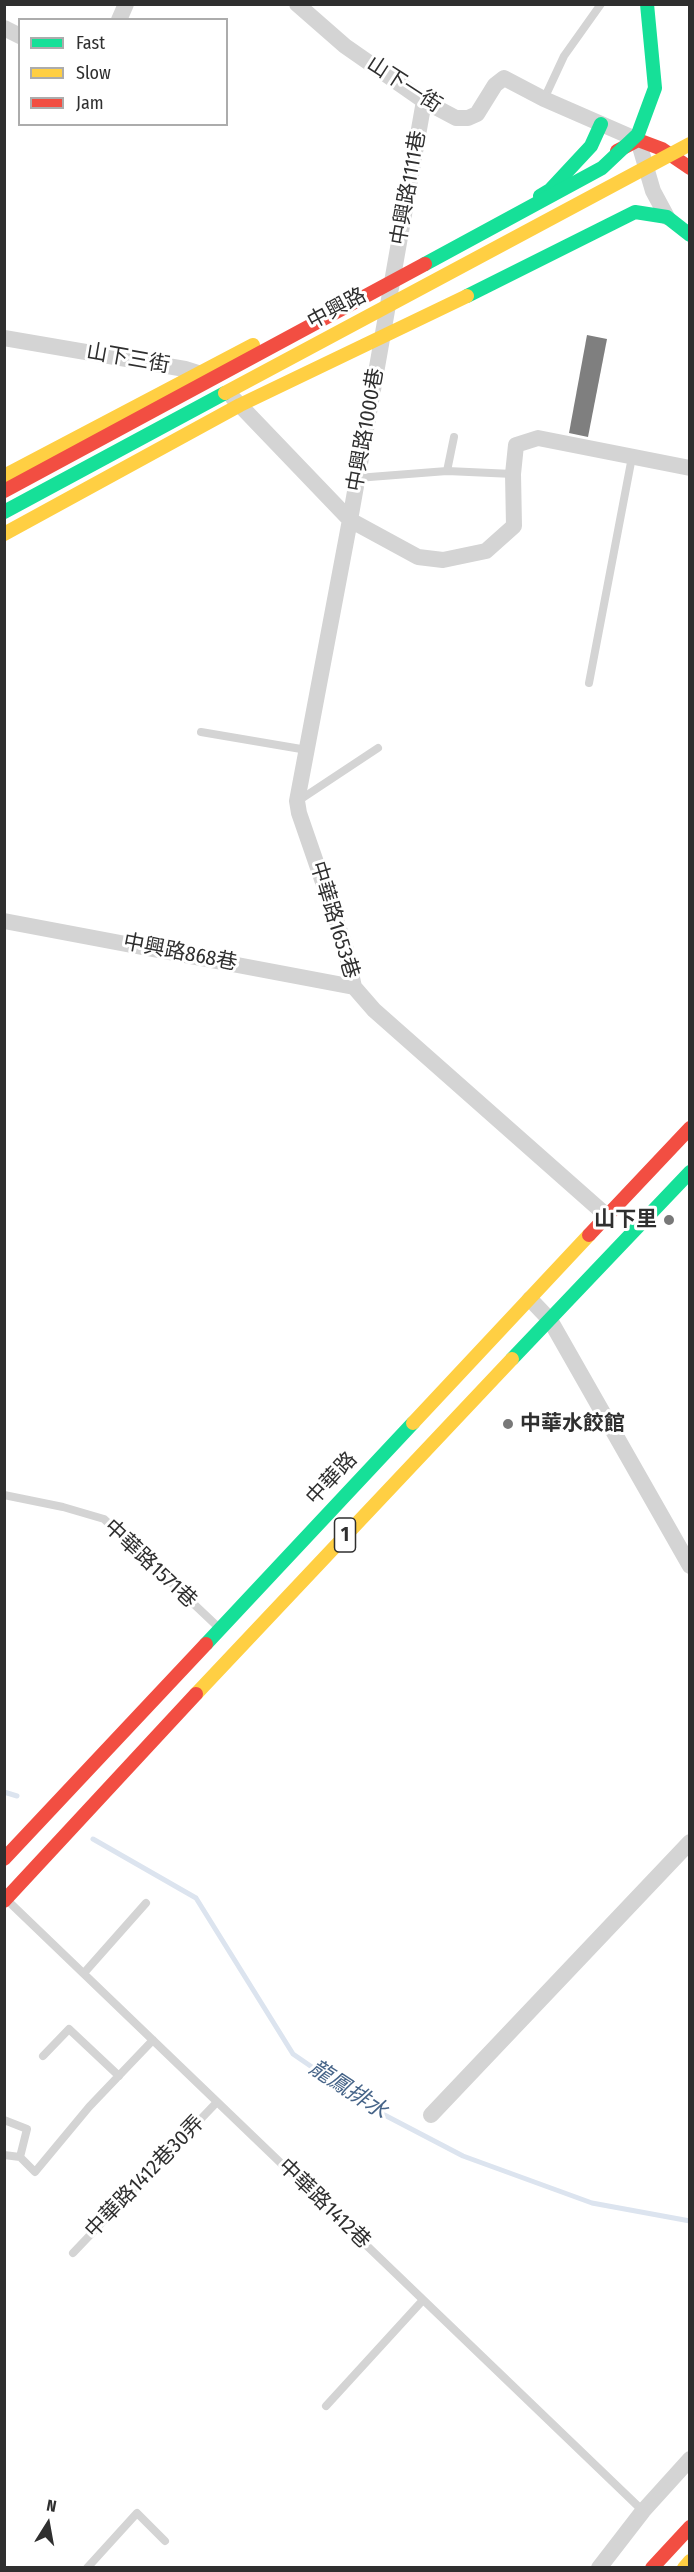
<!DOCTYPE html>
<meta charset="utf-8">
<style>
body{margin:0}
#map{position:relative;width:694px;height:2572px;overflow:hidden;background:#fff;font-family:"Fira Sans Condensed",sans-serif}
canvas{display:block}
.frame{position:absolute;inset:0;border:6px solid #2f2f2f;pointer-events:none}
.legend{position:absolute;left:18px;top:18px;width:210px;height:108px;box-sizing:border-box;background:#fff;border:2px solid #acacac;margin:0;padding:8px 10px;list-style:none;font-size:18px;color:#2f2f2f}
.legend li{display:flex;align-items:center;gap:12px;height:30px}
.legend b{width:30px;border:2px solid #acacac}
.north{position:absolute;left:18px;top:2494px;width:60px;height:60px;-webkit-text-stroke:4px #fff;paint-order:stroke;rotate:11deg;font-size:16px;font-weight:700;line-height:24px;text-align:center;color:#2f2f2f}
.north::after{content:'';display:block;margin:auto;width:21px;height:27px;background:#2f2f2f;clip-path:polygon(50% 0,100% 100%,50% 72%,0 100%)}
</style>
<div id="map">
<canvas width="694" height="2572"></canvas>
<div class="frame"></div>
<ul class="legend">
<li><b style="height:8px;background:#16e098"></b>Fast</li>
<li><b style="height:8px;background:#ffcf43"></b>Slow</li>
<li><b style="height:8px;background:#f24e42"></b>Jam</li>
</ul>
<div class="north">N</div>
</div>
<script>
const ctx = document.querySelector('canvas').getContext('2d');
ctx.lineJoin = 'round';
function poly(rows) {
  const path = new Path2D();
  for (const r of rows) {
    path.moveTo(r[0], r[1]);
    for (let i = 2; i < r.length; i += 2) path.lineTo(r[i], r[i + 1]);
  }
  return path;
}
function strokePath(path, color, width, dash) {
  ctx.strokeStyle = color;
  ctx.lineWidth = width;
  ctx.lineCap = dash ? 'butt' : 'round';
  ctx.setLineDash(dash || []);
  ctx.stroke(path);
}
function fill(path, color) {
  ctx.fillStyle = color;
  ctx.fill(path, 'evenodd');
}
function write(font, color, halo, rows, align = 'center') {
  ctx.font = font + ' "Fira Sans Condensed","Noto Sans TC",sans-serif';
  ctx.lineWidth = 6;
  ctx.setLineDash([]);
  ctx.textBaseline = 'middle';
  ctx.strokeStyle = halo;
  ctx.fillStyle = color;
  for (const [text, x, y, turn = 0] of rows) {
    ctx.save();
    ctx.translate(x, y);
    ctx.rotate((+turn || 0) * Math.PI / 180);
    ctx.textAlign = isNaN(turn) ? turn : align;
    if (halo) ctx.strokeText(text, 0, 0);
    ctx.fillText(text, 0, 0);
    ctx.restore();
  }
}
strokePath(poly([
 [4,1792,17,1796],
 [93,1839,196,1898,293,2054,373,2109,463,2156,592,2203,690,2221]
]), '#dce4ef', 5);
fill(poly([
 [587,335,607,339,588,437,569,433]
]), '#7f7f7f');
strokePath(poly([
 [544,99,564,56,601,4],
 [447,471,454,437],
 [357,478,447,471,513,474],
 [589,683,632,457],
 [201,732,307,750],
 [298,801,378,748],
 [4,1495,63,1507,104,1519,217,1626],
 [7,1900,643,2511],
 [84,1973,146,1903],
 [43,2056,69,2029,119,2076],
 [4,2120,27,2129,20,2157],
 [4,2155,20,2157,35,2172,89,2107,153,2040],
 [73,2253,217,2102],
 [326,2406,423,2300],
 [87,2568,137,2513,165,2541]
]), '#d4d4d4', 8);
strokePath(poly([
 [297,4,345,46,424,101,456,118,468,118,477,114,495,85,504,78,544,99,638,140,653,191,667,217],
 [119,20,126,4],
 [4,28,20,36],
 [424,101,350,520,297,801,299,813,345,946,354,987,374,1010,607,1216],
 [4,338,185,369,204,375],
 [233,398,350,520,418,557,443,560,486,551,514,526,513,474,516,445,538,438,690,468],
 [4,921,354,987],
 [530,1299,550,1320,690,1566],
 [431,2115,690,1842],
 [599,2568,643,2511,690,2459]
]), '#d4d4d4', 16);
strokePath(poly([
 [540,196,550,190,591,146,601,124],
 [467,296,635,212,667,217,690,235],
 [512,1359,690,1172],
 [206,1644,413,1423]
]), '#16e098', 14);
strokePath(poly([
 [4,476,253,345],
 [4,534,240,405,467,296],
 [413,1423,589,1235],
 [196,1694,512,1359],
 [684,2568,690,2561]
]), '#ffcf43', 14);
strokePath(poly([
 [617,151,638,140,662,149,690,168],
 [589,1235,690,1128],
 [4,1859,206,1644],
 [4,1901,196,1694],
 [652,2568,690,2527]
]), '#f24e42', 14);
strokePath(poly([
 [425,264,602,168,638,134,655,88,647,4],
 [4,512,225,393]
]), '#16e098', 14);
strokePath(poly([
 [225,393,690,144]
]), '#ffcf43', 14);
strokePath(poly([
 [4,491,425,264]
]), '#f24e42', 14);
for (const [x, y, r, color] of [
 [669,1220,6,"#787878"],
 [508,1424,6,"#787878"]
]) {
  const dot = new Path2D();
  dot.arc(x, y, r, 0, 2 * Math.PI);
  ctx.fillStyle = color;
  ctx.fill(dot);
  strokePath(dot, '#fff', 2);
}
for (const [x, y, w] of [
 [345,1535,21]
]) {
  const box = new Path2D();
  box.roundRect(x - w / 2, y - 17, w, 34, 4.5);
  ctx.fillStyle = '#fff';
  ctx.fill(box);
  strokePath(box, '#2f2f2f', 1.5);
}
write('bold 20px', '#2f2f2f', null, [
 ["1",345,1535]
]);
write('21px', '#2f2f2f', '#fff', [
 ["山下一街",404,85,33],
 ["中興路1111巷",409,188,-80],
 ["中興路",337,309,-28],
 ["山下三街",128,359,10],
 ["中興路1000巷",366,430,-80],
 ["中華路1653巷",334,920,73],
 ["中興路868巷",180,953,11],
 ["中華路",332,1479,-47],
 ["中華路1571巷",150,1564,43],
 ["中華路1412巷30弄",145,2177,-46],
 ["中華路1412巷",324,2204,44]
]);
write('bold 21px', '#2f2f2f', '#fff', [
 ["山下里",657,1220],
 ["中華水餃館",520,1424,"left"]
], 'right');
write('italic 22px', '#466488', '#fff', [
 ["龍鳳排水",348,2090,33]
]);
</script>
